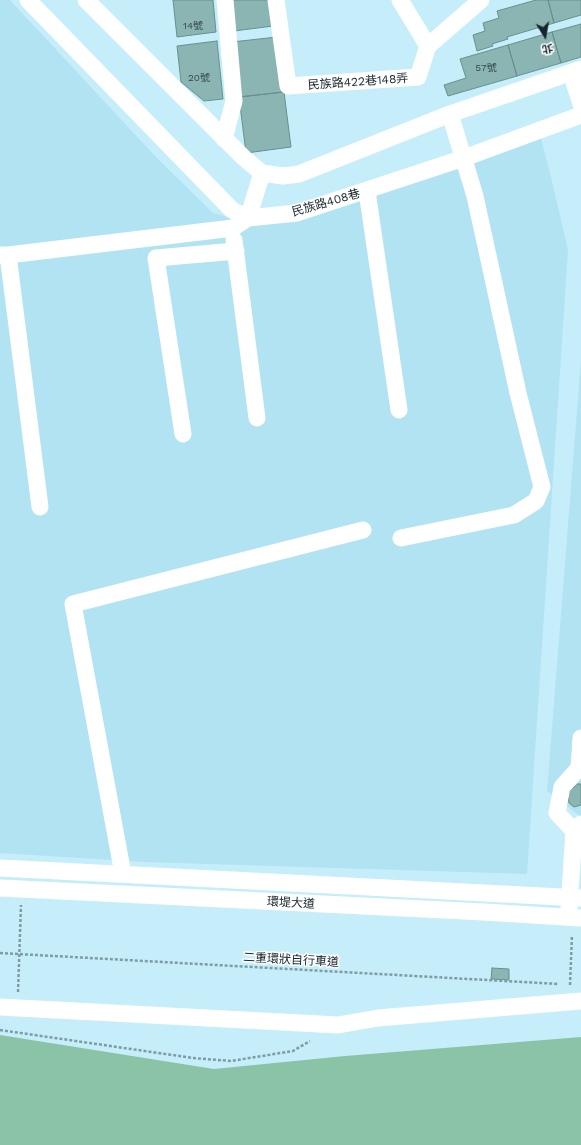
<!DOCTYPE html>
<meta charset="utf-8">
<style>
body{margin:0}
#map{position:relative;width:581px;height:1145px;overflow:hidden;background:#c6eefa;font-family:"Work Sans","Noto Sans TC",sans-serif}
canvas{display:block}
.north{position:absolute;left:525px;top:16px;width:40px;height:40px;-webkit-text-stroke:3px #fff;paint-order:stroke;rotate:169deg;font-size:11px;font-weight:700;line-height:16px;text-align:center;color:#162529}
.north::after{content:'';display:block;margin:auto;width:14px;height:18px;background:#162529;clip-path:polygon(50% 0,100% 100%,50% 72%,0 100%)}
</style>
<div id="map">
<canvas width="581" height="1145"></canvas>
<div class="north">北</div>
</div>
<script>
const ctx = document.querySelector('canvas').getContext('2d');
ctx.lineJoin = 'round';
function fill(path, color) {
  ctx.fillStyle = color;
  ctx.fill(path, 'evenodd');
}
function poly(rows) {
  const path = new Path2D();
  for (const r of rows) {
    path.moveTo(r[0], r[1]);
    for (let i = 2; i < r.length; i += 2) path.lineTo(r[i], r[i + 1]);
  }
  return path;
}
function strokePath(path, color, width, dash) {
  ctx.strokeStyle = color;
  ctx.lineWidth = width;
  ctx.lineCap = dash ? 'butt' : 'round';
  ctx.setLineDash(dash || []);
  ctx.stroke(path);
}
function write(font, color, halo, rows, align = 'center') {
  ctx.font = font + ' "Work Sans","Noto Sans TC",sans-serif';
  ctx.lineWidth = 3;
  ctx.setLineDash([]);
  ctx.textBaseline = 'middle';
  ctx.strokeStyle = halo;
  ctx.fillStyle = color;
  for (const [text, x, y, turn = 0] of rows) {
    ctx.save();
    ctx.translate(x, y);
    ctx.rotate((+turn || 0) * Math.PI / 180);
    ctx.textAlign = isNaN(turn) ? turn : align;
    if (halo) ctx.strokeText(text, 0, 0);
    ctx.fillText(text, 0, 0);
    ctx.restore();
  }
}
fill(poly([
 [0,0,10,0,156,157,213,213,240,220,269,217,538,126,552,181,568,250,527,874,144,862,0,853],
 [581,360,581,817,547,791]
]), '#b2e3f2');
fill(poly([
 [0,1035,214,1069,345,1056,581,1037,581,1145,0,1145]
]), '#8bc3a7');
const building = poly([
 [173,0,213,0,216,32,177,37,173,0],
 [230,0,270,0,273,26,234,31,230,0],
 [536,0,548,0,554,23,507,37,508,39,492,44,493,46,477,51,473,35,485,31,483,23,499,18,497,11,536,0],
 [548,0,581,0,581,15,554,23,548,0],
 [581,24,581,57,561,63,552,32,581,24],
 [552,32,561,63,517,76,508,45,552,32],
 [277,37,284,92,239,97,232,42,277,37],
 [217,41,223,99,204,101,181,82,177,46,217,41],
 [508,45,517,76,448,96,444,85,466,78,460,59,508,45],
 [284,92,291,147,246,153,239,97,284,92],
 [578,784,581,784,581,805,574,807,569,803,568,796,570,790,578,784],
 [492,968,509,969,509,980,491,979,492,968]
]);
fill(building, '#8bb5b2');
strokePath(building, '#67908d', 1);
strokePath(poly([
 [0,953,559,984],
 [570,985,572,935],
 [18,992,21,905],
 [0,1030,193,1058,231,1061,293,1051,310,1041]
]), '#7e9ca5', 2.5, [3, 2]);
strokePath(poly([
 [28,0,232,210,248,218,297,213,464,158,581,115],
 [86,0,244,158,262,173,283,176,299,174,450,114,581,69],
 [276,0,288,86,418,77,428,46],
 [400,0,428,46,481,0],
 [571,73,581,104],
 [224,139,234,101,225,0],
 [367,191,399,410],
 [234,240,257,418],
 [0,255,8,255,40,507],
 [8,255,233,228,248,218,262,173],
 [183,434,156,258,236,251],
 [401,538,514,515,536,501,542,487,518,393,475,196,450,114],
 [574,831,557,813,562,787,579,768,581,738],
 [0,868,581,898],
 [123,874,73,604,363,530],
 [0,888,484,912,581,918],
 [569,908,574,831,581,824],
 [0,1007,338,1025,378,1018,581,1001]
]), '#fff', 17);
write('10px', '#33494b', null, [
 ["14號",193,26],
 ["57號",486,68],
 ["20號",199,78]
]);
write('12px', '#162529', '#fff', [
 ["民族路422巷148弄",358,82,-4],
 ["民族路408巷",326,203,-16],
 ["環堤大道",291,903,3],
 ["二重環狀自行車道",291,960,3]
]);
</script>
